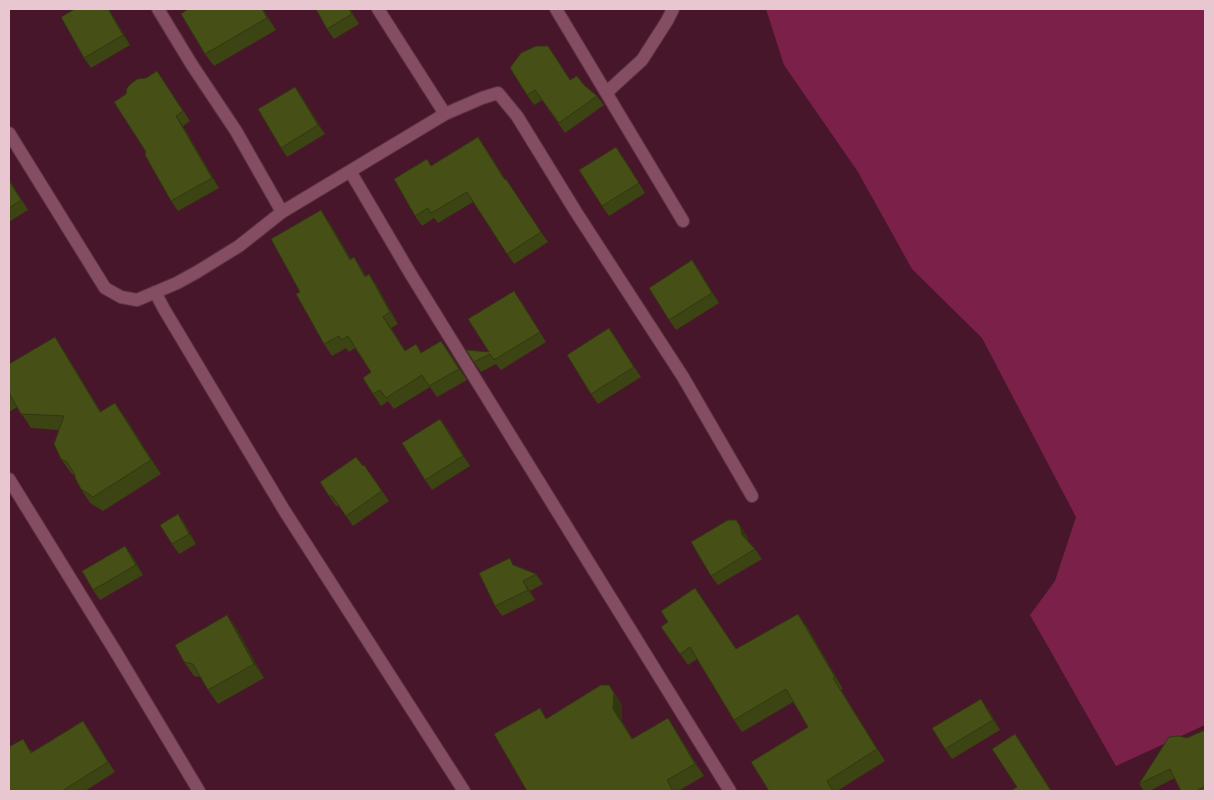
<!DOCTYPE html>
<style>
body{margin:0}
#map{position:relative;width:1214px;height:800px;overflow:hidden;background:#48162b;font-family:Manrope,sans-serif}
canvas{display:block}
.frame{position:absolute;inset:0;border:10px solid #e8c7d1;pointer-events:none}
</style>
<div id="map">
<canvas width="1214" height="800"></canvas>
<div class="frame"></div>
</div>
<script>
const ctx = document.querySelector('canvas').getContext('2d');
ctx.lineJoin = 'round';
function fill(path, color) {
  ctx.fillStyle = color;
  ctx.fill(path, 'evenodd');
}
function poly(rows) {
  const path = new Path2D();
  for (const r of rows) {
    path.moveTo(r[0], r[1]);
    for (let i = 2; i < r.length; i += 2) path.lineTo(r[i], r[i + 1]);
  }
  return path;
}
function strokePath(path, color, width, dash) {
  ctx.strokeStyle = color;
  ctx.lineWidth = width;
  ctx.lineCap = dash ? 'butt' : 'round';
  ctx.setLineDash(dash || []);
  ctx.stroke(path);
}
fill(poly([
 [766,9,1205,9,1205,725,1116,766,1030,615,1055,581,1076,517,982,338,912,269,858,172,784,65]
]), '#7b2048');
const minor = poly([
 [158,9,192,65,236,131,282,212],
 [378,9,445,114],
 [556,9,683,221],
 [607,92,642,60,667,21,673,9],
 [9,133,105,288,121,297,137,300,177,283,197,272,239,246,282,212,445,114,482,98,498,93,517,116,576,212,683,377,752,496],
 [350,171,410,273,730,791],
 [155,292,164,309,284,510,464,791],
 [9,479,117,654,199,791]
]);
strokePath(minor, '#5d3444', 14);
strokePath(minor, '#854d61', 12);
fill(poly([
 [75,9,109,9,130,45,91,68,84,58],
 [263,9,276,30,214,66,205,54],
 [316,9,350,9,359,24,334,39,327,29],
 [555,56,570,80,584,85,597,96,604,105,565,133,542,100,534,105,527,95],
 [157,71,190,121,183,126,219,188,178,211,171,201,146,152,126,94,146,78],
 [295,87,302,97,325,134,287,157,281,148],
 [478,137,505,180,548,242,514,264,473,202,438,223,434,218,422,226,415,216,432,165],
 [623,157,645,193,609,216,602,206],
 [9,179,28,210,9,222],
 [329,222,351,259,354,257,366,276,369,274,377,286,398,324,391,328,405,351,422,352,450,353,467,380,437,397,430,387,394,409,388,401,381,406,373,394,371,372,355,348,349,352,346,348,332,356,324,344,300,292],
 [699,270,719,303,676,330,669,320],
 [521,301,546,342,501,370,496,364,481,372,474,362,489,352],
 [609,328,641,377,598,404,591,394],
 [64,351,101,412,125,417,161,474,103,511,90,503,81,489,75,476,71,473,61,459,59,430,31,428,17,407,9,412,9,364],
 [447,428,470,466,432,490,425,480],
 [364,465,389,501,353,526,339,506,336,506,329,496],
 [178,514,185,524,196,544,179,554,172,544],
 [736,520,747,536,748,541,755,549,762,559,718,585,711,576],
 [132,555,143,575,100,600,93,590],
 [515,565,536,574,543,584,530,591,535,600,502,616,495,606],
 [227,615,237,629,264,678,218,704,208,690,201,677,194,676,184,662],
 [668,622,737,649,806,625,843,689,841,690,885,761,837,791,769,791,808,727,793,702,742,732,734,720,697,659,688,665,661,627],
 [609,685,622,705,622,721,632,738,676,731,704,776,678,791,527,791,547,719],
 [988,709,1000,730,952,759,945,749],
 [83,721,115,772,85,791,9,791,30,749,32,752],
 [1205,730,1205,791,1181,791,1175,778,1149,791,1144,791,1139,784,1187,738]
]), '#3c4413');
fill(poly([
 [108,9,109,9,130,45,123,35],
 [262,9,263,9,276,30,267,18],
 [349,9,350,9,359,24,352,14],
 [295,87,302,97,325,134,318,125],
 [176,116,183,126,219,188,212,178],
 [478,137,485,147,512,190,505,180],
 [9,179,28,210,9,181],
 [321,210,329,222,358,271,350,260],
 [354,257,362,269,373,289,365,277],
 [692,260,699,270,719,303,712,293],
 [369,274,377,286,398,324,390,312],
 [383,317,391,328,413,363,405,351],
 [609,328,616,338,641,377,634,367],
 [55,337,64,351,109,426,100,412],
 [441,341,450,353,467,380,459,369],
 [115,403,125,417,161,474,151,460],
 [440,419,447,428,470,466,463,456],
 [178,514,185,524,196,544,189,534],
 [736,520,747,536,749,545,742,535],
 [125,546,132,555,143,575,136,565],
 [523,581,530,591,535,600,528,590],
 [798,614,806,625,843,689,835,677],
 [227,615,237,629,264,678,254,664],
 [833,678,841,690,885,761,877,749],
 [609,685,622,705,622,721,640,751,613,709],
 [981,699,988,709,1000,730,993,720],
 [668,718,676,731,704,776,695,764],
 [83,721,90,731,115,772,108,762],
 [1015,734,1024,748,1052,791,1051,791]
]), '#31370f');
const building = poly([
 [75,9,108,9,123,35,84,58,61,17,75,9],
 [187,9,262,9,267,18,205,54,181,14,188,9,187,9],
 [316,9,349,9,352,14,327,29,316,9],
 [536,46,548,46,570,80,577,76,584,85,597,96,559,123,535,90,527,95,510,68,521,53,536,46],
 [157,71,183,111,176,116,212,178,171,201,145,155,146,152,114,102,126,94,127,88,132,83,137,79,146,78,157,71],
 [295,87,318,125,281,148,258,109,295,87],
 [478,137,505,180,506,179,541,232,507,254,467,192,431,213,428,208,415,216,394,179,427,159,431,166,478,137],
 [616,147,639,183,602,206,579,170,616,147],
 [9,181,21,200,9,208,9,181],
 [321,210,350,260,354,257,365,277,369,274,390,312,383,317,405,351,416,344,421,353,441,341,459,369,429,386,422,375,386,398,380,390,373,394,363,378,371,372,348,336,341,340,339,336,324,344,296,294,300,292,271,239,321,210],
 [692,260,712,293,669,320,649,288,692,260],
 [514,291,540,332,494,360,490,354,474,362,466,350,489,352,468,319,514,291],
 [609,328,634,367,591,394,567,355,609,328],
 [55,337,100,412,115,403,151,460,93,497,81,489,75,478,75,475,67,462,61,459,54,444,64,416,21,414,9,393,9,364,55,337],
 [440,419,463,456,425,480,402,443,440,419],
 [356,457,363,466,364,465,382,491,346,516,332,496,329,496,320,482,356,457],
 [178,514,189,534,172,544,160,525,178,514],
 [728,520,736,520,740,526,742,535,755,549,711,576,691,542,728,520],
 [125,546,136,565,93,590,82,571,125,546],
 [510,558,513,565,536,574,523,581,528,590,495,606,479,573,510,558],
 [695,588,736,649,798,614,835,677,833,678,877,749,827,781,833,791,769,791,751,762,808,727,786,689,734,720,690,647,680,654,661,627,668,622,661,611,695,588],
 [227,615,254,664,208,690,193,664,184,662,175,645,227,615],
 [601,685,609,685,614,693,613,709,632,739,668,718,695,764,667,780,673,791,527,791,494,734,540,708,546,719,601,685],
 [981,699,993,720,945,749,932,728,981,699],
 [83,721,108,762,62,791,9,791,9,747,23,739,31,753,83,721],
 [1205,730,1205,786,1196,791,1181,791,1170,769,1139,784,1169,737,1179,736,1187,738,1205,730],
 [1015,734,1051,791,1010,791,1017,787,992,749,1015,734]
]);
fill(building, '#464f16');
strokePath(building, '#31370f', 1);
</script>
